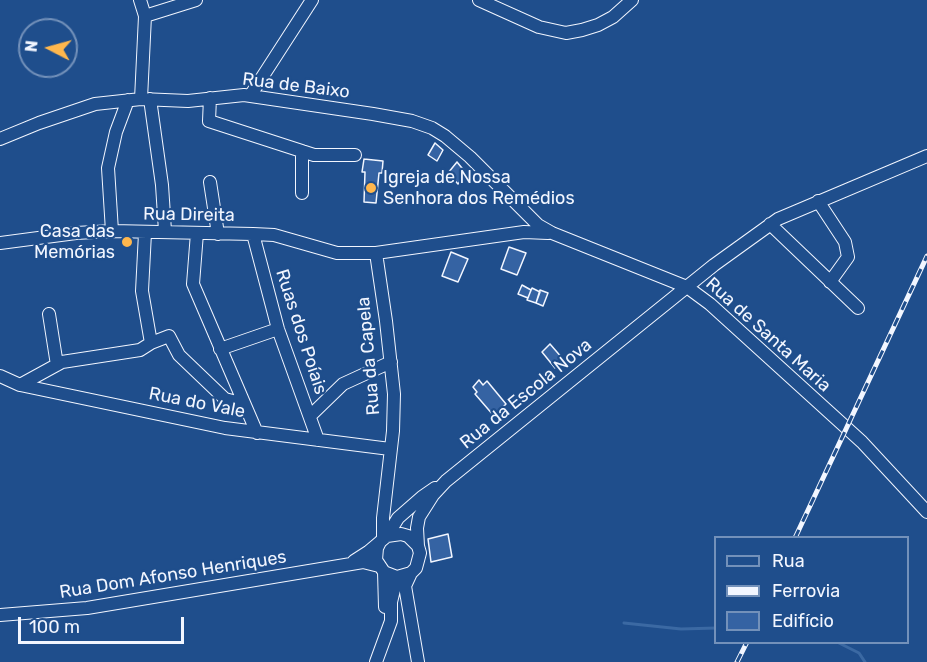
<!DOCTYPE html>
<meta charset="utf-8">
<style>
body{margin:0}
#map{position:relative;width:927px;height:662px;overflow:hidden;background:#1f4e8c;font-family:Rubik,sans-serif}
canvas{display:block}
.legend{position:absolute;left:714px;top:536px;width:195px;height:108px;box-sizing:border-box;background:#1f4e8c;border:2px solid #7391ba;margin:0;padding:8px 10px;list-style:none;font-size:18px;color:#f2f6ff}
.legend li{display:flex;align-items:center;gap:12px;height:30px}
.legend b{width:30px;border:2px solid #7391ba}
.north{position:absolute;left:18px;top:18px;width:60px;height:60px;box-sizing:border-box;background:#1f4e8c;border:2px solid #7391ba;border-radius:50%;rotate:276deg;font-size:16px;font-weight:700;line-height:24px;text-align:center;color:#f2f6ff}
.north::after{content:'';display:block;margin:auto;width:21px;height:27px;background:#ffb74d;clip-path:polygon(50% 0,100% 100%,50% 72%,0 100%)}
.scale{position:absolute;left:18px;top:617px;width:166px;height:27px;box-sizing:border-box;border:3px solid #f2f6ff;border-top:0;padding-left:8px;font-size:18px;line-height:21px;white-space:nowrap;color:#f2f6ff;-webkit-text-stroke:4px #1f4e8c;paint-order:stroke}
</style>
<div id="map">
<canvas width="927" height="662"></canvas>
<ul class="legend">
<li><b style="height:8px;background:#1f4e8c"></b>Rua</li>
<li><b style="height:8px;background:#f2f6ff"></b>Ferrovia</li>
<li><b style="height:16px;background:#3563a3"></b>Edifício</li>
</ul>
<div class="north">N</div>
<div class="scale">100 m</div>
</div>
<script>
const ctx = document.querySelector('canvas').getContext('2d');
ctx.lineJoin = 'round';
function poly(rows) {
  const path = new Path2D();
  for (const r of rows) {
    path.moveTo(r[0], r[1]);
    for (let i = 2; i < r.length; i += 2) path.lineTo(r[i], r[i + 1]);
  }
  return path;
}
function strokePath(path, color, width, dash) {
  ctx.strokeStyle = color;
  ctx.lineWidth = width;
  ctx.lineCap = dash ? 'butt' : 'round';
  ctx.setLineDash(dash || []);
  ctx.stroke(path);
}
function fill(path, color) {
  ctx.fillStyle = color;
  ctx.fill(path, 'evenodd');
}
function write(font, color, halo, rows, align = 'center') {
  ctx.font = font + ' Rubik,sans-serif';
  ctx.lineWidth = 4.5;
  ctx.setLineDash([]);
  ctx.textBaseline = 'middle';
  ctx.strokeStyle = halo;
  ctx.fillStyle = color;
  for (const [text, x, y, turn = 0] of rows) {
    ctx.save();
    ctx.translate(x, y);
    ctx.rotate((+turn || 0) * Math.PI / 180);
    ctx.textAlign = isNaN(turn) ? turn : align;
    if (halo) ctx.strokeText(text, 0, 0);
    ctx.fillText(text, 0, 0);
    ctx.restore();
  }
}
strokePath(poly([
 [624,623,681,629,716,628],
 [837,642,859,653,865,662]
]), '#3b69a3', 3);
const building = poly([
 [435,143,443,150,437,161,428,155,435,143],
 [364,159,383,161,382,173,379,173,376,203,364,202,365,172,362,172,364,159],
 [457,162,466,173,458,184,448,173,457,162],
 [509,247,526,253,517,275,501,269,509,247],
 [451,252,468,259,458,282,442,276,451,252],
 [522,285,531,290,528,298,518,294,522,285],
 [532,288,540,292,536,303,527,300,532,288],
 [540,290,548,293,543,306,536,303,540,290],
 [550,344,563,359,555,368,542,352,550,344],
 [479,380,483,385,487,381,506,404,494,416,475,394,477,392,473,387,479,380],
 [448,534,452,557,431,562,428,539,448,534]
]);
fill(building, '#3563a3');
strokePath(building, '#f2f6ff', 1.5);
const minor = poly([
 [140,0,145,16,141,99],
 [479,0,539,27,566,33,582,30,598,25,613,17,632,0],
 [145,16,196,0],
 [250,96,312,0],
 [210,98,209,121,314,155,355,155],
 [150,99,162,185,165,231],
 [0,139,39,123,95,104,141,99,188,101,244,95,373,114,412,121,432,128,445,136,470,157,538,225,552,233,687,287,710,304,862,442,927,512],
 [210,182,218,234],
 [302,193,302,151],
 [818,201,845,242,848,257,830,282],
 [770,224,858,308],
 [112,231,108,168,116,132,128,100],
 [197,233,193,284,257,433],
 [253,234,278,329,318,440],
 [0,243,76,233,112,231,253,234,274,235,337,253,376,253,524,232,548,233],
 [376,253,386,321,394,394,393,431,383,518,383,539],
 [49,314,57,365],
 [151,343,169,336,179,355,225,399,244,404],
 [220,349,278,329],
 [0,376,20,385,225,428,390,449],
 [20,385,62,362,140,350,151,343,142,291,145,233],
 [310,416,343,384,391,362],
 [387,536,398,518,422,497,435,488],
 [418,546,417,528,419,517,433,495,446,481,714,265,778,219,927,156],
 [354,561,368,552,387,536,401,534,408,536,418,546,420,553,416,568,411,573,397,577,384,572,376,560,377,548,380,542],
 [384,572,385,607],
 [411,573,405,586,418,662],
 [0,615,87,608,363,562,379,566],
 [376,662,391,621,391,602,397,577]
]);
strokePath(minor, '#f2f6ff', 14);
strokePath(minor, '#1f4e8c', 12);
const rail = poly([
 [795,538,927,256],
 [737,662,747,642]
]);
strokePath(rail, '#f2f6ff', 5);
strokePath(rail, '#1f4e8c', 3, [9]);
for (const [x, y, r, color] of [
 [371,188,6,"#ffb74d"],
 [127,242,6,"#ffb74d"]
]) {
  const dot = new Path2D();
  dot.arc(x, y, r, 0, 2 * Math.PI);
  ctx.fillStyle = color;
  ctx.fill(dot);
  strokePath(dot, '#1f4e8c', 2);
}
write('18px', '#f2f6ff', '#1f4e8c', [
 ["Rua de Baixo",296,86,7],
 ["Rua Direita",189,215,1],
 ["Ruas dos Poíais",301,332,72],
 ["Rua de Santa Maria",768,335,42],
 ["Rua da Capela",369,356,-95],
 ["Rua da Escola Nova",526,394,-39],
 ["Rua do Vale",197,403,11],
 ["Rua Dom Afonso Henriques",173,575,-9]
]);
write('18px', '#f2f6ff', '#1f4e8c', [
 ["Igreja de Nossa",383,178],
 ["Senhora dos Remédios",383,199],
 ["Casa das",115,232,"right"],
 ["Memórias",115,253,"right"]
], 'left');
</script>
